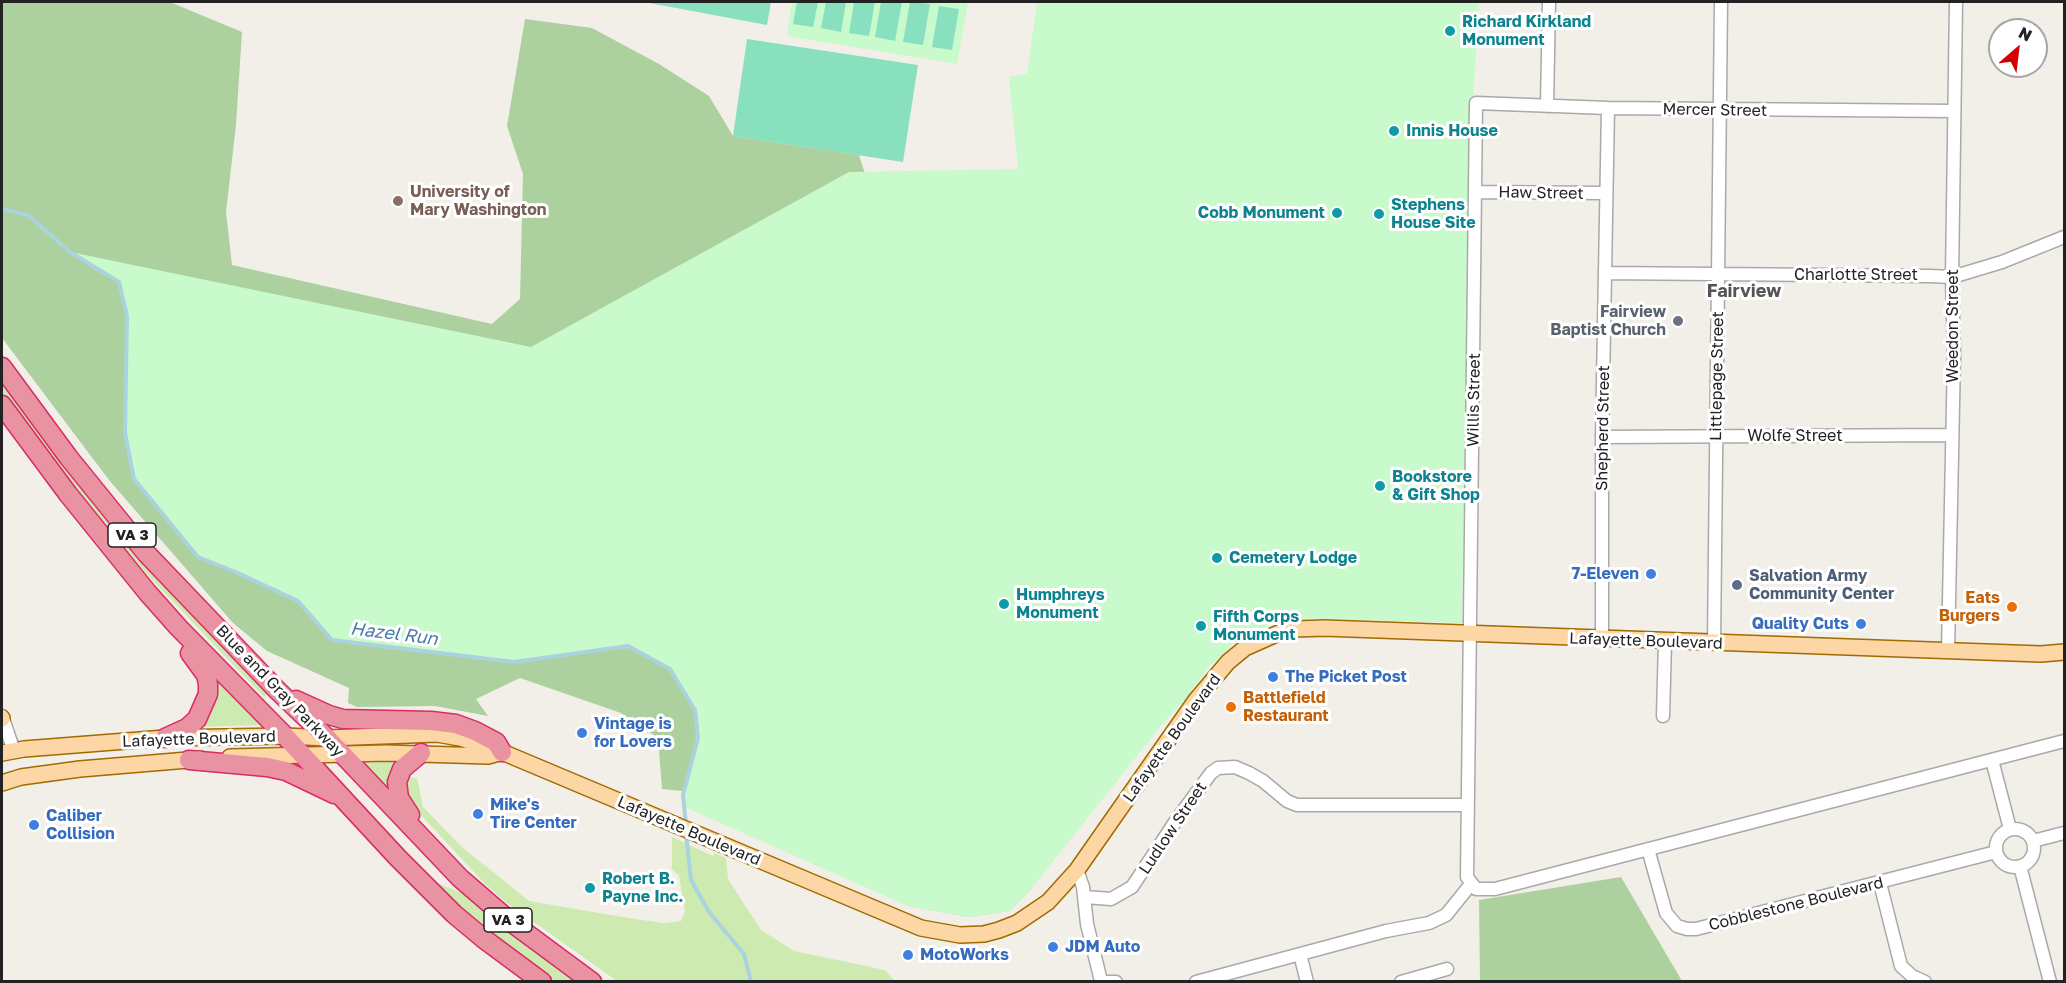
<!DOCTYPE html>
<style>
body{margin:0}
#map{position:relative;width:2066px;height:983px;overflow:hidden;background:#f2efe9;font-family:"Golos Text",sans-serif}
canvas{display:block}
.frame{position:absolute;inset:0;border:3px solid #222;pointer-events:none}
.north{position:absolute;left:1988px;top:18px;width:60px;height:60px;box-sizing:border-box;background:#fff;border:2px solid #a7a7a7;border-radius:50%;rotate:28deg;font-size:16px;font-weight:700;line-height:24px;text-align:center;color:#222}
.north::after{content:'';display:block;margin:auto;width:21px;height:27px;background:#d40000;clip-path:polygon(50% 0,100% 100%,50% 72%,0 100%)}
</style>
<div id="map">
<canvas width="2066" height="983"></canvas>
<div class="frame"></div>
<div class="north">N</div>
</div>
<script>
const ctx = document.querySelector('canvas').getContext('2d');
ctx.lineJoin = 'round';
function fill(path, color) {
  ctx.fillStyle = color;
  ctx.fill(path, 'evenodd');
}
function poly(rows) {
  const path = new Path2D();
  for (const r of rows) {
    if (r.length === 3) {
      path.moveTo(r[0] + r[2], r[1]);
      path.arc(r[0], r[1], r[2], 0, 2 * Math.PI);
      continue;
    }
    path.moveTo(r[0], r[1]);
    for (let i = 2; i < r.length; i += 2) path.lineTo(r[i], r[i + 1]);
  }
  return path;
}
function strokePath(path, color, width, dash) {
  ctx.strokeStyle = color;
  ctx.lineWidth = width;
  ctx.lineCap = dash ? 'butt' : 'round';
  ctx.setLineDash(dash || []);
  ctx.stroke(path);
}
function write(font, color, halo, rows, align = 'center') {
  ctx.font = font + ' "Golos Text",sans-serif';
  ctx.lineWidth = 6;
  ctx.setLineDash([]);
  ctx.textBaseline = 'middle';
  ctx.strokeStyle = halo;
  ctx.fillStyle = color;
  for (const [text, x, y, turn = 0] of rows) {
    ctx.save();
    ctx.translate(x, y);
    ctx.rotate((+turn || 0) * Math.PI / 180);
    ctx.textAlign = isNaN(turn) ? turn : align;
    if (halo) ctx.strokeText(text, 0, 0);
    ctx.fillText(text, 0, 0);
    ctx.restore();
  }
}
fill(poly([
 [2,378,270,692,264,697,154,582,94,515,2,392],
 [214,676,261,723,260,725,198,727,208,717,215,701],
 [400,761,390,793,361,763],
 [404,777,417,778,423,807,462,847,529,901,635,919,664,923,681,921,685,912,679,876,672,869,672,837,713,856,714,853,726,858,728,879,761,930,794,951,885,970,895,981,617,981,507,903,485,884,406,799],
 [439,884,463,893,582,981,555,981,502,943,470,917,437,886]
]), '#cdebb0');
fill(poly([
 [2,2,170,2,242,32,236,125,226,212,232,265,492,324,520,299,523,174,507,126,525,19,592,28,659,64,709,96,733,136,859,155,869,186,929,805,1031,889,1009,911,969,917,908,906,703,793,662,789,658,738,621,713,520,678,476,699,488,716,435,706,357,707,348,703,349,688,267,651,233,623,109,480,2,338],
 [1621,877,1682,981,1480,981,1479,900]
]), '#add19e');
fill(poly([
 [792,2,968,2,957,64,787,36],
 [1037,2,1479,2,1469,171,1462,623,1310,618,1271,624,1233,644,1208,668,1186,698,1160,727,1031,889,1009,911,969,917,908,906,684,807,683,795,698,738,695,710,670,669,628,646,514,662,332,640,298,601,238,573,198,557,134,479,125,433,127,316,119,282,70,252,531,347,849,172,1018,169,1009,77,1027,74]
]), '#c8facc');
fill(poly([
 [644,2,771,2,767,25],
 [797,2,818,2,813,27,793,24],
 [826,2,846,2,841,32,821,28],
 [854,2,875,2,869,36,849,33],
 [881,2,902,2,895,41,875,37],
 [910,2,930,4,923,45,903,42],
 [939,6,959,9,952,50,932,47],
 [747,39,918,65,903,162,733,136]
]), '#88e0be');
strokePath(poly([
 [2,209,28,215,70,252,119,282,127,316,125,433,134,479,198,557,238,573,298,601,332,640,514,662,628,646,670,669,695,710,698,738,683,795,686,825],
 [686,833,691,880,709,912,744,954,751,982]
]), '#aad3df', 4);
const minor = poly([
 [1547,106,1549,2],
 [1954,111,1608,108,1476,103,1467,877,1476,889,1495,889,2064,741],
 [1476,192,1606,193],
 [1605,273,1930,276,1952,277,2002,262,2064,237],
 [1602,437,1952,435],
 [1602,639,1602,437,1608,108],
 [1714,643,1721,2],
 [1948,651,1954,355,1952,277,1956,2],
 [2,716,14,751],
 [1663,716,1665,642],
 [1992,760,2010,829],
 [2015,848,19],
 [2033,841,2064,833],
 [1648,849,1666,913,1677,926,1687,929,1696,929,1996,852],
 [2020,866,2050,982],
 [1077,870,1083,887,1087,924,1101,981],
 [1880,883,1901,966,1912,976,1925,982],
 [1085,897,1111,899,1132,887,1175,822,1211,773,1218,768,1235,767,1249,773,1263,781,1287,801,1297,805,1468,805],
 [1300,954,1307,982],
 [1100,982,1116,982],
 [1196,982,1386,931,1429,923,1446,915,1471,884],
 [1401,982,1447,969]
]);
const major = poly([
 [2,719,2,718],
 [2,753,24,749,165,738,285,736,327,738,437,734,460,738,502,752,921,928,960,935,984,934,999,930,1017,923,1048,902,1077,870,1196,700,1228,662,1245,648,1281,632,1296,629,1324,628,2041,654,2064,652],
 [230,757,386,753,488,756,499,753],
 [2,783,21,777,80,769,200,759]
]);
const highway = poly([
 [2,367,69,458,146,553,277,690,327,738,460,878,511,922,592,982],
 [2,405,68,494,147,592,178,627,285,736,398,858,454,914,484,939,542,982],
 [296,700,329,715,343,719,431,721,456,724,475,731,496,742,502,752],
 [165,738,187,728,197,719,208,694,208,684,206,675,190,653],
 [189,760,267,767,286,771,334,794],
 [410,815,399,798,397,782,402,769,421,753]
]);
strokePath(minor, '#a9a9a9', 15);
strokePath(major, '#a06b00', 18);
strokePath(highway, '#dc2a67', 21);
strokePath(minor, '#fff', 12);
strokePath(major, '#fcd6a4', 15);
strokePath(highway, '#e892a2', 18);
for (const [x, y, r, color] of [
 [1450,31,6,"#0f9aa8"],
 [1394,131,6,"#0f9aa8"],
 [398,201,6,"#8d6e63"],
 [1337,213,6,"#0f9aa8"],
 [1379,214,6,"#0f9aa8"],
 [1678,321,6,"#6b7280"],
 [1380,486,6,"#0f9aa8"],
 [1217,558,6,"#0f9aa8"],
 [1651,574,6,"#3f7fe0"],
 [1737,585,6,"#5c6f8a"],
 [1004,604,6,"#0f9aa8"],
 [2012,607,6,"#e8710a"],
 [1861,624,6,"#3f7fe0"],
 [1201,626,6,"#0f9aa8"],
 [1273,677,6,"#3f7fe0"],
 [1231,707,6,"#e8710a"],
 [582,733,6,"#3f7fe0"],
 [478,814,6,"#3f7fe0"],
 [34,825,6,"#3f7fe0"],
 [590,888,6,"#0f9aa8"],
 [1053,947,6,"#3f7fe0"],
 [908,955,6,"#3f7fe0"]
]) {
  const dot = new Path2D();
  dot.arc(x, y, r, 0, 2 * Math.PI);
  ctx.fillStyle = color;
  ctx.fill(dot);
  strokePath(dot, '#fff', 2);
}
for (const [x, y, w] of [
 [132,535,48],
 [508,920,48]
]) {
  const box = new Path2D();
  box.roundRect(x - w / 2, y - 12, w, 24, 4.5);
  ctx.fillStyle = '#fff';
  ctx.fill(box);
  strokePath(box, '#222', 1.5);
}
write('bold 15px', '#222', null, [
 ["VA 3",132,535],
 ["VA 3",508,920]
]);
write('bold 16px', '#0d838f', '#fff', [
 ["Richard Kirkland",1462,22],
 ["Monument",1462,40],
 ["Innis House",1406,131],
 ["Stephens",1391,205],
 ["House Site",1391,223],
 ["Cobb Monument",1325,213,"right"],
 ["Bookstore",1392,477],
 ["& Gift Shop",1392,495],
 ["Cemetery Lodge",1229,558],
 ["Humphreys",1016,595],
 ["Monument",1016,613],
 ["Fifth Corps",1213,617],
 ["Monument",1213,635],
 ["Robert B.",602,879],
 ["Payne Inc.",602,897]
], 'left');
write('16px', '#222', '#fff', [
 ["Mercer Street",1715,110,1],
 ["Haw Street",1541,193,1],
 ["Charlotte Street",1856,275],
 ["Weedon Street",1953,326,-90],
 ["Littlepage Street",1717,376,-89],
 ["Willis Street",1474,400,-89],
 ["Shepherd Street",1603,428,-89],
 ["Wolfe Street",1795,436],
 ["Lafayette Boulevard",1646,641,2],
 ["Blue and Gray Parkway",280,691,46],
 ["Lafayette Boulevard",1172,738,-54],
 ["Lafayette Boulevard",199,739,-2],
 ["Ludlow Street",1173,828,-56],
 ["Lafayette Boulevard",689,831,23],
 ["Cobblestone Boulevard",1796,904,-14]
]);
write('bold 16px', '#785e54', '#fff', [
 ["University of",410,192],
 ["Mary Washington",410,210]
], 'left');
write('bold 16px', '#5b616d', '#fff', [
 ["Fairview",1666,312],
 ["Baptist Church",1666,330]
], 'right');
write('bold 16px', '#366cbe', '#fff', [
 ["7-Eleven",1639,574,"right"],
 ["Quality Cuts",1849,624,"right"],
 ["The Picket Post",1285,677],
 ["Vintage is",594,724],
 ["for Lovers",594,742],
 ["Mike's",490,805],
 ["Tire Center",490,823],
 ["Caliber",46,816],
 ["Collision",46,834],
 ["JDM Auto",1065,947],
 ["MotoWorks",920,955]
], 'left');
write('bold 16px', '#4e5e75', '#fff', [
 ["Salvation Army",1749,576],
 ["Community Center",1749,594]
], 'left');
write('bold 16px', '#c56008', '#fff', [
 ["Eats",2000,598],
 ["Burgers",2000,616],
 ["Battlefield",1243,698,"left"],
 ["Restaurant",1243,716,"left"]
], 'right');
write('bold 18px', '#555', '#fff', [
 ["Fairview",1744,291]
]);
write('italic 18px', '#4a7aab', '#fff', [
 ["Hazel Run",394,634,7]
]);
</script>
